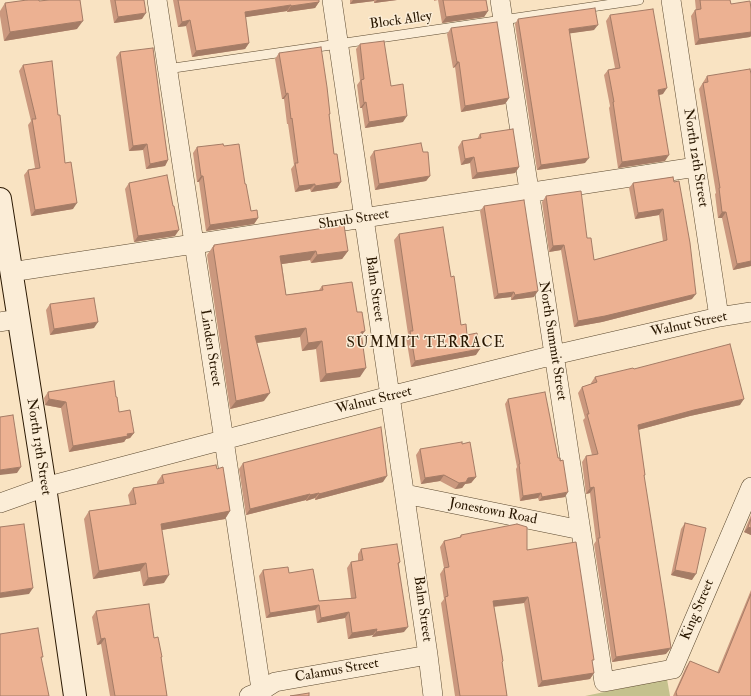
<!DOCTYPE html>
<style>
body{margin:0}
canvas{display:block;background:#f9e3c2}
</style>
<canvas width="751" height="696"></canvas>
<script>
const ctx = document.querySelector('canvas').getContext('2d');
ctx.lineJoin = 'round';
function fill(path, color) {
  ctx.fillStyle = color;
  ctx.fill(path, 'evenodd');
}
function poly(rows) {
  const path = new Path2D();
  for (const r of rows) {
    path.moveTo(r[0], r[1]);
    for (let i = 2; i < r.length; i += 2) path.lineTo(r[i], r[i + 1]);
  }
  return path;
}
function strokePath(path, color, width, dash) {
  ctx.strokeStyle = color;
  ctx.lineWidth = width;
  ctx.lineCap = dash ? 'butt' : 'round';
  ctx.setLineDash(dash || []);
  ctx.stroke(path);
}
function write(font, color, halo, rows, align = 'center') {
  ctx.font = font + ' "IM FELL Double Pica",serif';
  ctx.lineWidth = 3;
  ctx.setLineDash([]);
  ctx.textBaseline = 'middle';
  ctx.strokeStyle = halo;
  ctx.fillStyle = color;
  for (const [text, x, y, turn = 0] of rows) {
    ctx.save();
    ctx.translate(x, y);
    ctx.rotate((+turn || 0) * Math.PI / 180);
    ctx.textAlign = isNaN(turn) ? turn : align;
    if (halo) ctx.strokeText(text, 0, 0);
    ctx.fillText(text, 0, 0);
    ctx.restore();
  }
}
fill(poly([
 [667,679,670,696,585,696]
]), '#c5c18e');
const lane = poly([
 [167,69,639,0]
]);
const street = poly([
 [157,0,224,440,262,696],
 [332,0,428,655,433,696],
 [500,0,604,682,673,669,751,487],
 [671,0,719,317],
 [11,272,696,167],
 [0,322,18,319],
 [405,494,581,530],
 [0,503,45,487,390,396,554,355,719,317,751,312],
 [249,696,261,691,275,682,428,655]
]);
const secondary = poly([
 [0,199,45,487,75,696]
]);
strokePath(lane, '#5d4a30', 10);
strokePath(street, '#5d4a30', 20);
strokePath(secondary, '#291700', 24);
strokePath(lane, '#fbedd7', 9);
strokePath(street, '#fbedd7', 19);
strokePath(secondary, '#fbedd7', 22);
fill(poly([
 [110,0,144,0,142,19,114,23],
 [173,0,319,0,319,2,315,8,287,12,287,11,245,17,249,43,245,49,192,57,186,26,178,27],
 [350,0,397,0,374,3,374,1,350,4],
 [434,0,486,0,488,11,484,17,442,23,438,0,434,1],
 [695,0,730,0,731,4,751,9,751,36,750,37,695,45,691,16,695,10,696,10],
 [39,1,77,29,4,41,0,16,0,11,5,3],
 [610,15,663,94,659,95,665,161,618,168,609,108,610,106,604,75,608,70,615,68,606,21],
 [518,19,594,30,570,33,585,163,537,170,515,24],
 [451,28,509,98,505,104,461,112,455,67,453,68,447,34],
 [360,44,391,86,403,122,365,128,362,108,360,108,357,85,360,81,356,49],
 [120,52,165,139,168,160,165,166,146,169,143,150,129,151,116,57],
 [279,53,330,114,329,115,334,154,341,182,337,188,311,192,310,189,295,192,291,169,294,165,288,124,287,124,284,99,282,99,275,59],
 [23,65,58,115,65,163,73,209,31,216,24,175,28,170,35,168,28,125,31,121,19,71],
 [751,74,751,266,733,270,722,218,718,218,715,194,716,193,699,89,707,76],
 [480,134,519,167,515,173,472,179,470,163,461,165,458,147,462,141,477,139],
 [224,146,245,184,251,211,258,218,254,224,206,231,199,182,197,182,193,153,197,147],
 [374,151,423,152,430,176,426,181,375,190,370,157],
 [673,177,692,299,602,322,574,327,561,250,549,252,542,202,546,196,587,238,594,260,663,241,659,215,635,219,629,188,633,183],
 [129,183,175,236,134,242,125,189],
 [484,206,534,297,511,300,511,297,494,299,480,211],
 [399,234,451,277,461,325,467,335,476,355,411,367,406,337,408,334,394,240],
 [214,245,348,251,342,259,311,263,310,260,282,264,286,295,319,290,322,286,357,312,361,336,360,377,320,382,316,349,302,351,300,337,257,343,264,401,230,409,207,255],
 [50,304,94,328,50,335,46,310],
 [634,369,740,405,690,416,638,430,645,475,644,476,666,654,612,662,594,544,596,541,590,493,586,494,582,462,586,456,592,455,583,420,585,418,578,393,582,387,591,384,591,383,595,377],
 [48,392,116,397,119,412,134,433,130,438,126,439,124,442,69,452,61,408,45,405,44,398],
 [508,399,565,497,539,501,538,498,520,501,516,469,517,467,505,404],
 [462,444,476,477,471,483,465,484,462,488,455,489,440,481,421,484,416,455,420,449],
 [243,463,383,482,315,500,315,498,306,501,306,500,246,515,239,469],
 [217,469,230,511,225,519,162,530,164,583,143,586,140,571,93,579,84,519,89,511,130,505,128,495,133,488,157,484,157,482,162,475],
 [751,515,751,535,744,532],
 [685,523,692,580,671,575,681,529],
 [461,535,527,550,592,663,594,673,590,679,538,687,524,603,494,607,503,661,502,662,507,696,455,696,441,603,444,599,440,574,444,568,440,547,444,541,459,538],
 [361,549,400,562,399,564,404,632,372,637,373,635,348,639,345,618,317,623,315,610,266,618,259,576,263,570,289,573,319,601,351,598,347,568,351,562,358,561,358,554],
 [751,590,751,696,673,696,686,667,690,661,717,673],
 [96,611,154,638,161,658,167,696,110,696,101,644,97,645,92,617]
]), '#cb987e');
fill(poly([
 [353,0,374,0,374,1,350,4],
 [377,0,397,0,374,3],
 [319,2,315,8,287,12,291,6],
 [291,5,287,11,240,18,245,12],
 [488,11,484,17,442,23,446,17],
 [146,13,142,19,114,23,118,17],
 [190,20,186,26,178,27,182,22],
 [83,21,77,29,4,41,10,32],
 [598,25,594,30,566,34,569,29],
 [751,32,751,36,750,37,695,45,699,39],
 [249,43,245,49,192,57,196,51],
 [457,62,459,62,455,67,453,68],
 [667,88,663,94,654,96,658,90],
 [288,93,284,99,282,99,286,94],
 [509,98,505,104,461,112,465,106],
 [366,102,362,108,360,108,364,103],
 [407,116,403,122,365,128,369,122],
 [147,144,143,150,129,151,133,146],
 [669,155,665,161,618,168,622,162],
 [474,157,470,163,461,165,465,159],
 [589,158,585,163,537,170,541,165],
 [168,160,165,166,146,169,150,164],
 [519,167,515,173,472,179,477,173],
 [201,176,203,176,199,182,197,182],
 [430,176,426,181,375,190,379,184],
 [341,182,337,188,311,192,315,186],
 [315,184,310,189,295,192,299,186],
 [77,203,73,209,31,216,35,210],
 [663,209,659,215,635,219,638,213],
 [722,212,726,212,722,218,718,218],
 [258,218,254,224,206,231,210,225],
 [179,230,175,236,134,242,138,236],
 [564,245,561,250,549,252,553,246],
 [316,251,310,260,275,265,280,256],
 [348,251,342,259,311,263,317,255],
 [751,261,751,266,733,270,737,264],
 [538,291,534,297,511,300,515,295],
 [514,292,511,297,494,299,498,294],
 [696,294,692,299,602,322,574,327,578,321],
 [98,322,94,328,50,335,54,329],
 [306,328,300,337,249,344,255,336],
 [365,331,359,339,361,332],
 [322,341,316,349,302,351,308,343],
 [480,349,476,355,411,367,415,361],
 [366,368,360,377,320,382,326,374],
 [270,393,264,401,230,409,236,401],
 [49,399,66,402,61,408,45,405],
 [744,399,740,405,690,416,634,431,638,425,694,410],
 [134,433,130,438,126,439,124,442,69,452,73,446],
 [21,467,17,473,0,475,0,470],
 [444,475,440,481,421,484,425,478],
 [387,476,383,482,315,500,319,494],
 [476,477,471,483,465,484,462,488,455,489,459,483,468,478],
 [594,487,590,493,586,494,590,488],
 [568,492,565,497,539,501,542,497],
 [319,493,315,498,306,501,310,495],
 [541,493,538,498,520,501,523,496],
 [310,494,306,500,246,515,250,509],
 [230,511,225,519,156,531,161,524],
 [748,527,751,528,751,535,744,532],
 [146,563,140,571,93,579,99,571],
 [675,570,696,574,692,580,671,575],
 [169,575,164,583,143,586,148,578],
 [33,588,29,594,0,598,0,593],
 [528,597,524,603,489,607,493,601],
 [319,605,315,610,266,618,270,613],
 [349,612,345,618,317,623,321,618],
 [408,627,404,632,372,637,376,632],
 [377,629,373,635,348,639,352,633],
 [105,638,101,644,97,645,101,639],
 [671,648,666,654,612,662,616,657],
 [594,673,590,679,538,687,542,681]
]), '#a57c66');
const building = poly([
 [27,0,39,0,39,1,49,0,80,0,83,21,10,32,5,3,27,0],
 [115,0,144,0,146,13,118,17,115,0],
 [178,0,319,0,319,2,291,6,291,5,245,12,249,43,196,51,190,20,182,22,178,0],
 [443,0,486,0,488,11,446,17,443,0],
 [700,0,730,0,731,4,750,1,751,9,751,32,699,39,695,10,701,9,700,0],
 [595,8,598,25,569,29,589,158,541,165,518,19,595,8],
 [653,9,667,88,658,90,669,155,622,162,613,102,614,102,608,70,620,68,610,15,653,9],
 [497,22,509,98,465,106,459,62,457,62,451,28,497,22],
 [384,41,391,86,403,84,407,116,369,122,366,102,364,103,361,80,364,79,360,44,384,41],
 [321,47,327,87,330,114,329,114,334,154,337,154,341,182,315,186,315,184,299,186,295,163,298,163,292,118,291,119,288,93,286,94,279,53,321,47],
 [153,48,165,139,168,160,150,164,147,144,133,146,120,52,153,48],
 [52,61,58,115,60,115,65,163,71,162,77,203,35,210,28,170,40,168,32,119,36,119,23,65,52,61],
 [750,69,751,74,751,261,737,264,726,212,722,212,719,188,720,188,703,83,708,82,707,76,750,69],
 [513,129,519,167,477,173,474,157,465,159,462,141,481,138,480,134,513,129],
 [421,143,423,152,428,152,430,176,379,184,374,151,421,143],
 [223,144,224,146,239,144,245,184,246,184,251,211,257,210,258,218,210,225,203,176,201,176,197,147,223,144],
 [167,175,173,206,174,206,179,230,138,236,129,183,167,175],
 [673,177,674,182,679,181,690,243,696,294,605,316,578,321,564,245,553,246,546,196,581,191,587,238,591,238,594,260,667,240,663,209,638,213,633,183,673,177],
 [524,200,538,291,515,295,514,292,498,294,484,206,524,200],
 [344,225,348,251,317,255,316,251,280,256,286,295,323,290,322,286,352,282,357,312,362,312,365,331,361,332,366,368,326,374,322,341,308,343,306,328,255,336,270,393,236,401,213,247,214,247,214,245,344,225],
 [443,227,451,277,454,276,461,325,466,324,467,335,477,333,480,349,415,361,410,331,413,331,399,234,443,227],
 [94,298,98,322,54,329,50,304,94,298],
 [730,344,744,399,694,410,638,425,645,475,644,475,666,614,671,648,616,657,598,538,600,538,594,487,590,488,586,456,598,454,587,414,589,414,582,387,597,382,595,377,633,368,634,369,730,344],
 [114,381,116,397,117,397,119,412,130,410,134,433,127,434,128,436,73,446,66,402,49,399,48,392,114,381],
 [545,392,558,458,560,458,560,461,563,460,568,492,542,497,541,493,523,496,519,464,520,464,508,399,545,392],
 [13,415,21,467,0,470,0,417,13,415],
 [381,427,387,476,319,494,319,493,310,495,310,494,250,509,243,463,381,427],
 [462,442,462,444,470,442,476,477,468,478,466,482,459,483,444,475,425,478,420,449,462,442],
 [216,465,217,469,223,467,230,511,161,524,169,575,148,578,146,563,99,571,89,511,136,504,133,488,164,483,162,475,216,465],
 [751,519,751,528,748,527,751,519],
 [685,523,706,528,696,574,675,570,685,523],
 [24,524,33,588,0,593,0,527,24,524],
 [517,524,527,527,527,550,576,542,594,660,592,660,594,673,542,681,528,597,493,601,503,661,502,662,507,696,460,696,445,597,448,596,444,568,449,567,444,541,461,537,461,535,517,524],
 [397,544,400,562,398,563,408,627,376,632,377,629,352,633,349,612,321,618,319,605,270,613,263,570,288,567,289,573,313,569,319,601,356,598,351,562,363,560,361,549,397,544],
 [751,594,751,696,677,696,676,692,690,661,719,673,751,594],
 [149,604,154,638,158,637,162,657,161,657,167,696,115,696,105,638,101,639,96,611,149,604],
 [38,628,43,657,41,657,49,696,0,696,0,634,38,628],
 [309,693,309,696,290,696,309,693]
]);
fill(building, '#ecb192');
strokePath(building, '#a57c66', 1);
write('14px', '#291700', '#fbedd7', [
 ["Block Alley",401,21,-8],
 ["North 12th Street",695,158,81],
 ["Shrub Street",354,220,-9],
 ["Balm Street",374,289,82],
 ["Walnut Street",689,325,-12],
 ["North Summit Street",552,341,81],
 ["Linden Street",210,348,81],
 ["Walnut Street",374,401,-14],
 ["North 13th Street",38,447,81],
 ["Jonestown Road",493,512,11],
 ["Balm Street",422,609,82],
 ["King Street",698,610,-67],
 ["Calamus Street",337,671,-10]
]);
ctx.letterSpacing = '1px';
write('15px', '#291700', '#fbedd7', [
 ["SUMMIT TERRACE",426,344]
]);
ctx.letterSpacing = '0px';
</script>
